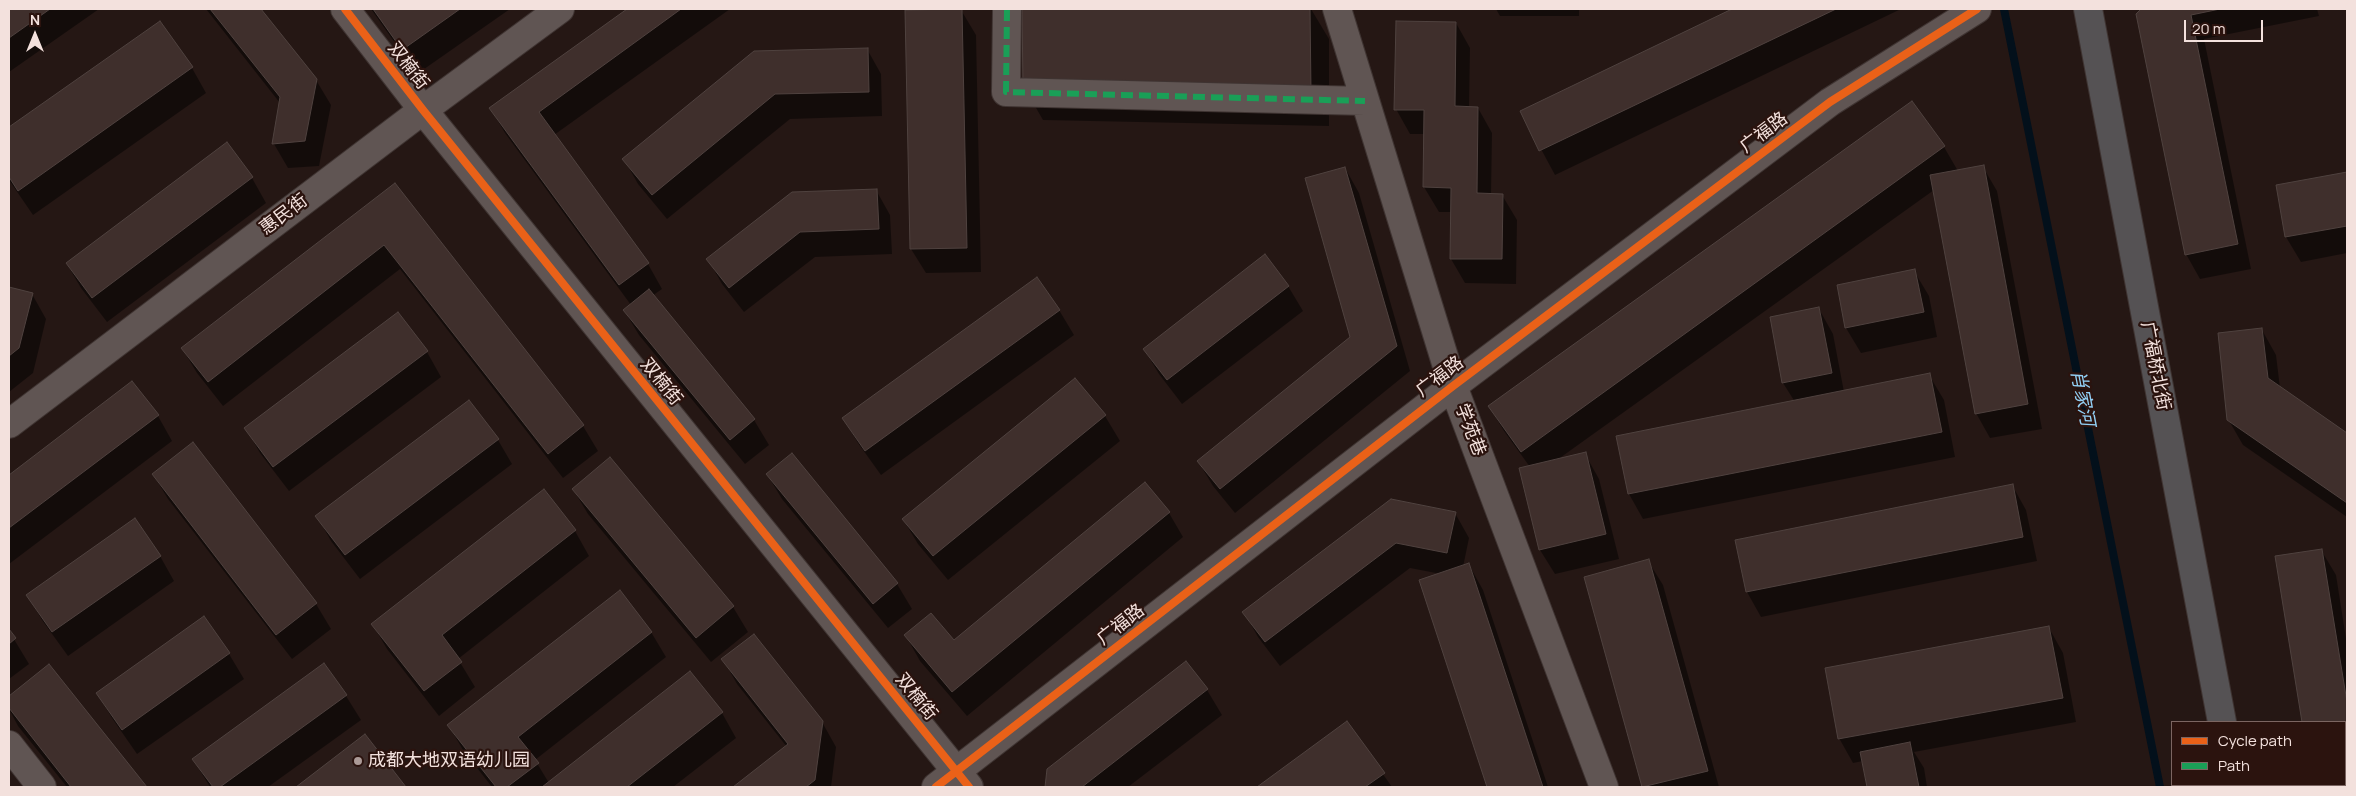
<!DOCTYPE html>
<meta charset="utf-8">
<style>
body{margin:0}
#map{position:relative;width:2356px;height:796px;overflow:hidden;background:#251714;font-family:Manrope,sans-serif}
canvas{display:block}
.frame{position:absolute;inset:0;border:10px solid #f3e1dd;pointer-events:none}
.legend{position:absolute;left:2171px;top:721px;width:175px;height:65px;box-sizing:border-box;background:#2b130e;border:1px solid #7b6561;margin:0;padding:6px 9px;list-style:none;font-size:15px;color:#f3e1dd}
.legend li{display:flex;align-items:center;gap:10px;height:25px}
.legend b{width:25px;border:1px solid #7b6561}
.north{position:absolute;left:10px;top:10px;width:50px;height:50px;-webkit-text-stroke:4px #2b130e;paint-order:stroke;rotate:0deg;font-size:14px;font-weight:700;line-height:20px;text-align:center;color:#f3e1dd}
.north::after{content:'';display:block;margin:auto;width:18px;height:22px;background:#f3e1dd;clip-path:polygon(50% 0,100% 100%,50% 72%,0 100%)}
.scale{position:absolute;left:2184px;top:20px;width:79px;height:22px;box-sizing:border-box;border:2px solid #f3e1dd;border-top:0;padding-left:6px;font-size:15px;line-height:18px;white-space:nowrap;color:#f3e1dd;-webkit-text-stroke:4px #2b130e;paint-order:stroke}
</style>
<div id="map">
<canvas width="2356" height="796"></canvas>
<div class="frame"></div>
<ul class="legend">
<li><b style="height:6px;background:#ea6118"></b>Cycle path</li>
<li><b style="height:6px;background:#1a9f57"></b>Path</li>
</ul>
<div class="north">N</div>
<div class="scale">20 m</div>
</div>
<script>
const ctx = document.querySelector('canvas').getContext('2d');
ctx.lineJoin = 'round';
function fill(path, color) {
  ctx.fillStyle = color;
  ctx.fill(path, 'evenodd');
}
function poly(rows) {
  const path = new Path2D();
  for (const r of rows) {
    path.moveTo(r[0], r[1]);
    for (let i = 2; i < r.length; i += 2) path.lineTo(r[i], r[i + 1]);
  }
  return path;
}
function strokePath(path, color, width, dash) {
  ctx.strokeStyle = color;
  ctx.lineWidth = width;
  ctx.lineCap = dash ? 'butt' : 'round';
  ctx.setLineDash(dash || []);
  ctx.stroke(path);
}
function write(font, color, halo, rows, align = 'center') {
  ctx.font = font + ' Manrope,"Noto Sans SC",sans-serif';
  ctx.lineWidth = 4.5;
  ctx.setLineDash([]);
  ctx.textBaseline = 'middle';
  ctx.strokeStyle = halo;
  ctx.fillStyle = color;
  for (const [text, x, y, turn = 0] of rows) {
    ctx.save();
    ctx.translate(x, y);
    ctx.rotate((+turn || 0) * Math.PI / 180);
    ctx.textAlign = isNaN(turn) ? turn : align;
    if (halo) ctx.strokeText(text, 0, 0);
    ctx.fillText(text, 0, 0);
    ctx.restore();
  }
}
fill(poly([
 [9,9,99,9,9,72],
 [206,9,260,9,316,80,331,105,319,166,288,168,274,144,280,103],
 [371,9,510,9,417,74],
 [629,9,730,9,554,135,648,264,662,289,652,296,754,420,769,445,745,464,639,335,624,310,631,305,505,133,491,109],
 [1023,9,1311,9,1329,39,1329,126,1043,120,1024,87],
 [1496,9,1579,9,1579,16,1500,16],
 [1735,9,1901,9,1555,175,1521,112],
 [2143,9,2317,9,2319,16,2204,39,2251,269,2200,279,2186,254,2137,14],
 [961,10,976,35,981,272,926,273,911,249],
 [159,22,192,68,206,93,33,215,9,180,9,129],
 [1456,23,1470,48,1469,108,1478,108,1492,133,1491,195,1502,195,1517,220,1516,284,1465,283,1451,259,1452,212,1439,212,1424,187,1425,134,1410,134,1396,109],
 [867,49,881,74,882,116,790,119,667,219,638,184,624,159],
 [1912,102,1944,147,1958,171,1983,167,1997,191,2042,429,1990,438,1976,413,1934,190,1557,460,1585,454,1599,479,1619,559,1555,574,1540,550,1530,467,1504,431,1489,406],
 [227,144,252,178,266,203,107,322,81,288,67,264],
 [1345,168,1359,193,1410,371,1235,513,1213,486,1198,461,1352,338],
 [2347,173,2347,253,2301,262,2286,237,2277,186],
 [394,184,583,426,598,451,563,478,400,269,223,406,197,373,182,348],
 [876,190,890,215,892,254,815,257,744,312,722,284,708,259],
 [1914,271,1929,296,1937,337,1861,353,1846,328,1838,286],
 [1288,286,1303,311,1182,404,1159,374,1144,349],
 [9,288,32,294,46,319,33,373,9,392],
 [1819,309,1833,334,1844,392,1929,375,1944,400,1955,457,1643,519,1629,494,1618,437,1795,402,1783,383],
 [1059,310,1074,335,881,475,858,443,843,418],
 [2262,330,2276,355,2280,388,2347,435,2347,517,2243,445,2228,419],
 [427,352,441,377,289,491,260,453,246,428],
 [1075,380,1105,416,1120,441,948,580,918,544,903,519],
 [132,383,158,416,172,441,9,564,9,476],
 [498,440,512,464,360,579,331,541,317,516],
 [193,444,316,604,331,629,292,659,168,499,153,474],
 [792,455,897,584,912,609,888,628,782,499,767,474],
 [610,458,733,607,748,632,711,662,588,514,573,489],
 [2012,485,2026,510,2037,561,1761,617,1747,592],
 [543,491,575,531,589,556,458,659,475,687,439,716,387,649,373,625],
 [1169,513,1183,537,967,716,920,661,906,636,954,642],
 [1455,513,1469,538,1463,567,1469,565,1483,590,1548,787,1488,787,1421,580,1441,574,1410,568,1280,666,1258,637,1244,612],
 [2321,550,2336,575,2347,645,2347,787,2316,787,2314,785,2345,785,2345,722,2303,722,2276,557],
 [160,556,174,581,68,656,42,620,28,596],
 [1648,561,1663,585,1719,787,1643,787,1585,578],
 [204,618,229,654,244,679,137,754,112,718,97,693],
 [2049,628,2063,653,2076,722,1914,752,1924,768,1927,787,1868,787,1863,761,1853,763,1839,738],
 [9,631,29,664,9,679],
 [651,632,666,657,535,760,549,783,690,673,722,713,736,738,673,787,492,787,463,750,449,726],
 [723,659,822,722,836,747,831,787,735,787,787,747,737,684],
 [1186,663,1207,690,1222,715,1128,787,1046,787,1048,770],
 [49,665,146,787,67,787,18,726,9,709,9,697],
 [323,665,346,696,361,720,268,787,210,787,193,759],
 [1347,723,1392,787,1259,787],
 [365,736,404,787,298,787]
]), '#0007');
strokePath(poly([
 [2004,9,2160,787]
]), '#03101b', 8);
const building = poly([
 [9,9,50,9,9,38,9,9],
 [210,9,261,9,317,79,305,141,272,144,280,97,210,9],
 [373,9,460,9,402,50,373,9],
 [627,9,681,9,539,112,649,263,619,285,489,108,627,9],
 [962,9,967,248,910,249,905,10,962,9],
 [1022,9,1310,9,1311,93,1023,87,1022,9],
 [1732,9,1836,9,1539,151,1520,111,1732,9],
 [2141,9,2220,9,2191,15,2238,244,2185,255,2136,14,2141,9],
 [160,21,193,67,18,191,9,177,9,127,160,21],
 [1396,21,1456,22,1455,106,1478,107,1477,193,1503,194,1502,259,1450,259,1451,188,1423,187,1424,110,1394,110,1396,21],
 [868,48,869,92,775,94,652,195,622,159,754,51,868,48],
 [1912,101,1945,146,1521,452,1488,406,1912,101],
 [227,142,253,177,92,298,66,263,227,142],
 [1984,165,2028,404,1975,414,1930,175,1984,165],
 [1345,167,1397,346,1220,489,1197,461,1350,337,1305,178,1345,167],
 [2347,172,2347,226,2285,237,2276,185,2347,172],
 [395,183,584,425,548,454,384,245,208,382,181,348,395,183],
 [877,189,879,229,800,232,729,288,706,259,792,192,877,189],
 [1265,254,1289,286,1167,380,1143,349,1265,254],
 [1915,269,1924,312,1845,328,1837,285,1915,269],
 [1037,277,1060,310,865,451,842,418,1037,277],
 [9,287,33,293,19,348,9,356,9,287],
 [649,289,755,419,730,440,623,310,649,289],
 [1819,307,1832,373,1782,383,1770,317,1819,307],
 [398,312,428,351,273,467,244,428,398,312],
 [2262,328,2268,378,2347,433,2347,503,2227,420,2218,333,2262,328],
 [1930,373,1942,432,1628,494,1616,436,1930,373],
 [1075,378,1106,415,933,556,902,519,1075,378],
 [132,381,159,415,9,528,9,475,132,381],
 [469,400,499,439,345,555,315,516,469,400],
 [193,442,317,603,276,635,152,474,193,442],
 [1586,452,1606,534,1539,550,1519,468,1586,452],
 [792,453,898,583,873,604,766,474,792,453],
 [610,457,734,606,696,638,572,489,610,457],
 [1145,482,1170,512,952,692,904,635,931,613,954,640,1145,482],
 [2013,484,2023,537,1746,592,1735,540,2013,484],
 [544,489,576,530,442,635,462,662,424,691,371,624,544,489],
 [1391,499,1456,512,1447,553,1396,543,1265,642,1242,612,1391,499],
 [135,518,161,556,52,632,26,595,135,518],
 [2322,549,2347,702,2347,787,2319,787,2315,785,2345,785,2345,722,2302,722,2275,556,2322,549],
 [1649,559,1708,771,1642,787,1584,577,1649,559],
 [1469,563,1543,787,1487,787,1419,580,1469,563],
 [620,590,652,632,518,737,539,763,507,787,496,787,447,725,620,590],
 [204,616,230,653,122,730,96,693,204,616],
 [2049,626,2063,698,1838,739,1825,668,2049,626],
 [9,629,16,638,9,644,9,629],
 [754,634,823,721,815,780,806,787,733,787,788,744,721,659,754,634],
 [1186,661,1208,689,1082,787,1045,787,1047,769,1186,661],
 [324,663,347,695,220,787,213,787,192,759,324,663],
 [49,664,147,787,71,787,9,708,9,696,49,664],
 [690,671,723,712,627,787,542,787,690,671],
 [1347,721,1385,773,1365,787,1257,787,1347,721],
 [365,734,406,787,296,787,365,734],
 [1910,742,1919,787,1867,787,1860,752,1910,742]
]);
fill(building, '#3f2f2c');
strokePath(building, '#4f423f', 1);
const minor = poly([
 [345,9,423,110,969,787],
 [1007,9,1006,92,1365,101],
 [1337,9,1453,386,1604,787],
 [9,424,423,110,560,9],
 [9,745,42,787],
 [936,787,1453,386,1830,102,1977,9]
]);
const major = poly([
 [2088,9,2222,722],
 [2233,785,2234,787]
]);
strokePath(minor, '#3f3432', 30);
strokePath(major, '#3f3432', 30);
strokePath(minor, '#605553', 28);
strokePath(major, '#555254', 28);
strokePath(poly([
 [1007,9,1006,92,1365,101]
]), '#1a9f57', 6, [12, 6]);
strokePath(poly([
 [345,9,423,110,969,787],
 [936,787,1453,386,1830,102,1977,9]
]), '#ea6118', 8);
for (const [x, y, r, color] of [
 [358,761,5,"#ab9a97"]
]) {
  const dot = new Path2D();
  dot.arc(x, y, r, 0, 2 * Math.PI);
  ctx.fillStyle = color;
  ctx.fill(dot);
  strokePath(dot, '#2b130e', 2);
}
write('18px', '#f3e1dd', '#2b130e', [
 ["双楠街",408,66,52],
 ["广福路",1764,133,-37],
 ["惠民街",284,215,-37],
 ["广福桥北街",2155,366,79],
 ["广福路",1440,377,-37],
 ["双楠街",661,382,51],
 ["学苑巷",1470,430,69],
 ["广福路",1121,625,-38],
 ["双楠街",916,697,51]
]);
write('18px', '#f3e1dd', '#2b130e', [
 ["成都大地双语幼儿园",368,761]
], 'left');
write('italic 19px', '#92d0f5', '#2b130e', [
 ["肖家河",2082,398,79]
]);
</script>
